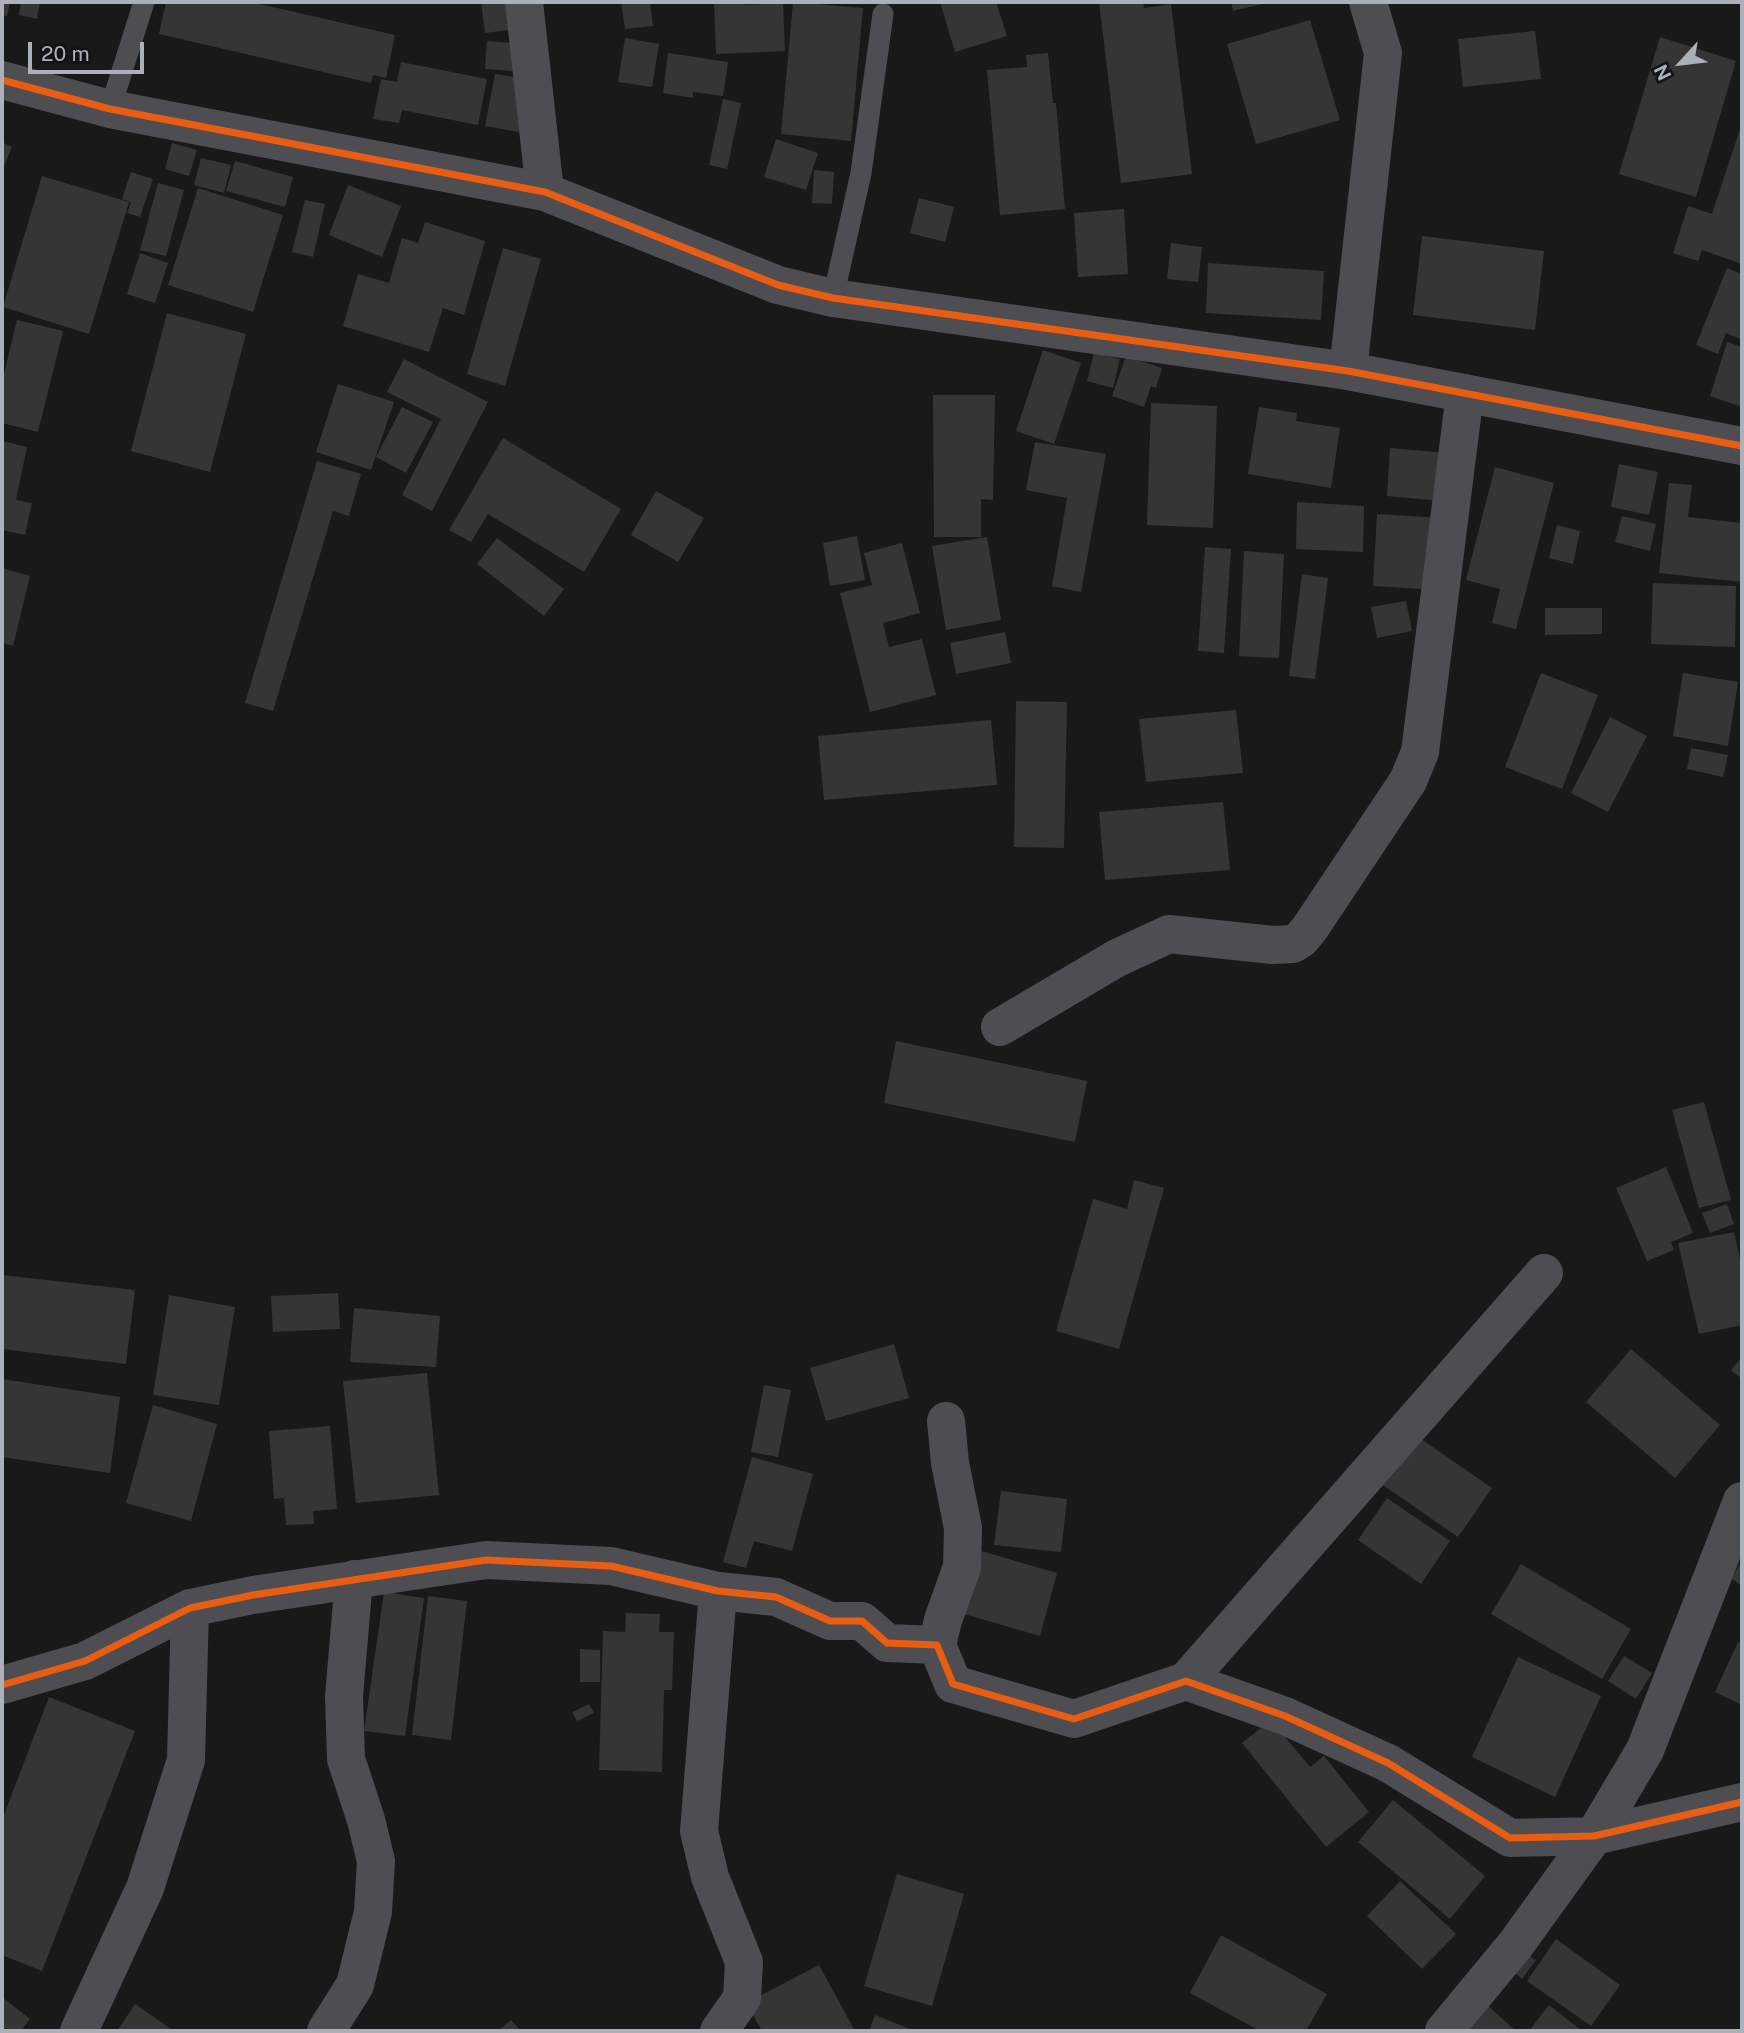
<!DOCTYPE html>
<style>
body{margin:0}
#map{position:relative;width:1744px;height:2033px;overflow:hidden;background:#191919;font-family:"Public Sans",sans-serif}
canvas{display:block}
.frame{position:absolute;inset:0;border:4px solid #acb0b8;pointer-events:none}
.north{position:absolute;left:1646px;top:28px;width:70px;height:70px;-webkit-text-stroke:5px #131315;paint-order:stroke;rotate:243deg;font-size:19px;font-weight:700;line-height:28px;text-align:center;color:#acb0b8}
.north::after{content:'';display:block;margin:auto;width:24px;height:32px;background:#acb0b8;clip-path:polygon(50% 0,100% 100%,50% 72%,0 100%)}
.scale{position:absolute;left:28px;top:42px;width:116px;height:32px;box-sizing:border-box;border:4px solid #acb0b8;border-top:0;padding-left:9px;font-size:21px;line-height:24px;white-space:nowrap;color:#acb0b8;-webkit-text-stroke:5px #131315;paint-order:stroke}
</style>
<div id="map">
<canvas width="1744" height="2033"></canvas>
<div class="frame"></div>
<div class="north">N</div>
<div class="scale">20 m</div>
</div>
<script>
const ctx = document.querySelector('canvas').getContext('2d');
ctx.lineJoin = 'round';
function fill(path, color) {
  ctx.fillStyle = color;
  ctx.fill(path, 'evenodd');
}
function poly(rows) {
  const path = new Path2D();
  for (const r of rows) {
    path.moveTo(r[0], r[1]);
    for (let i = 2; i < r.length; i += 2) path.lineTo(r[i], r[i + 1]);
  }
  return path;
}
function strokePath(path, color, width, dash) {
  ctx.strokeStyle = color;
  ctx.lineWidth = width;
  ctx.lineCap = dash ? 'butt' : 'round';
  ctx.setLineDash(dash || []);
  ctx.stroke(path);
}
fill(poly([
 [2,2,10,2,7,16,2,15],
 [21,2,40,2,37,19,19,15],
 [166,2,251,2,395,35,386,78,373,75,371,83,159,34],
 [481,2,529,2,532,27,485,33],
 [621,2,650,2,653,26,625,29],
 [714,2,744,2,744,5,783,3,785,51,716,54],
 [793,2,863,8,851,141,781,134],
 [940,2,996,2,1007,36,955,52],
 [1099,2,1143,2,1144,8,1171,4,1192,174,1121,183],
 [1231,2,1265,2,1266,3,1233,11],
 [1310,20,1340,120,1256,144,1227,44],
 [1535,31,1541,79,1463,87,1458,39],
 [1660,37,1736,61,1696,197,1619,174],
 [625,38,659,44,652,87,618,82],
 [487,41,528,44,526,72,485,69],
 [668,53,728,62,723,96,693,92,693,98,663,93],
 [1048,53,1053,103,1056,103,1065,209,1000,215,987,70,1027,67,1026,55],
 [401,62,487,79,478,125,402,110,399,123,373,119,381,79,397,82],
 [495,74,528,79,519,132,485,126],
 [723,99,741,103,727,169,709,165],
 [1742,123,1742,264,1702,250,1698,261,1673,253,1688,206,1712,214],
 [776,139,818,153,806,190,764,177],
 [2,142,12,147,2,171],
 [172,143,197,150,189,176,165,169],
 [201,158,231,165,224,193,194,185],
 [235,161,293,177,285,207,226,191],
 [814,170,834,172,832,204,812,203],
 [131,172,153,179,140,217,127,213,131,202,122,199],
 [42,176,129,202,89,334,3,307],
 [158,183,184,190,166,256,140,250],
 [348,185,401,206,382,257,329,235],
 [198,188,283,215,253,312,168,285],
 [919,198,954,207,945,242,910,233],
 [305,200,325,204,313,257,292,252],
 [1124,209,1128,274,1078,277,1074,213],
 [425,222,485,241,464,315,443,308,429,352,343,326,358,274,389,283,402,238,418,243],
 [1422,236,1544,251,1535,330,1413,315],
 [1171,243,1202,247,1198,282,1167,279],
 [503,248,541,259,505,386,467,374],
 [140,253,168,263,155,303,127,294],
 [1208,263,1324,271,1321,320,1206,313],
 [1727,268,1742,274,1742,340,1726,333,1718,354,1696,345],
 [167,313,246,334,210,472,131,451],
 [17,320,63,331,38,432,2,423,2,382],
 [1727,342,1742,347,1742,407,1710,396],
 [1043,350,1081,363,1054,444,1016,431],
 [1094,353,1120,359,1113,388,1087,381],
 [1126,356,1162,368,1156,388,1151,386,1144,407,1112,396],
 [404,359,488,402,432,511,402,495,441,419,387,392],
 [338,384,394,402,371,470,316,452],
 [933,395,995,395,993,500,981,499,981,537,934,537],
 [1151,403,1217,406,1213,528,1147,525],
 [402,407,433,422,406,473,376,457],
 [1259,407,1297,413,1296,421,1340,428,1331,488,1248,474],
 [503,438,621,509,584,572,488,514,471,542,449,530],
 [2,441,27,447,16,500,32,503,25,535,2,530],
 [1035,442,1106,454,1081,592,1052,586,1067,498,1026,490],
 [1390,448,1446,453,1442,501,1387,496],
 [317,461,361,474,349,516,333,511,273,711,245,703],
 [1619,464,1658,472,1649,515,1611,507],
 [1495,467,1554,483,1516,629,1492,623,1500,589,1466,580],
 [1669,483,1692,485,1688,517,1742,523,1742,582,1659,573],
 [656,491,704,518,678,562,631,535],
 [1297,502,1364,506,1363,552,1296,549],
 [1377,514,1442,518,1438,590,1373,586],
 [1622,516,1656,524,1650,551,1615,542],
 [1557,525,1580,531,1573,564,1549,558],
 [857,536,865,580,830,586,823,543],
 [987,537,1001,620,946,630,932,546],
 [497,538,564,589,544,616,477,564],
 [902,543,920,613,883,623,889,647,922,639,936,695,870,712,840,593,872,585,864,553],
 [1205,547,1231,549,1224,653,1198,651],
 [1244,551,1284,554,1279,658,1239,656],
 [2,568,30,576,13,646,2,643],
 [1302,574,1328,578,1315,679,1289,676],
 [1653,583,1736,586,1735,647,1651,644],
 [1406,601,1412,631,1377,638,1371,607],
 [1545,608,1602,608,1602,634,1545,635],
 [1005,632,1011,663,956,674,950,643],
 [1541,673,1598,695,1562,789,1505,767],
 [1683,673,1738,682,1728,746,1673,736],
 [1016,701,1067,702,1064,848,1014,847],
 [1236,710,1243,773,1146,782,1139,719],
 [1610,717,1647,736,1608,812,1571,793],
 [991,720,997,785,824,800,818,736],
 [1691,748,1728,755,1723,777,1687,769],
 [1223,802,1230,870,1105,880,1099,812],
 [896,1041,1087,1081,1075,1142,884,1103],
 [1704,1102,1731,1200,1699,1208,1672,1110],
 [1666,1167,1693,1233,1671,1242,1674,1250,1647,1261,1616,1188],
 [1134,1180,1164,1188,1119,1349,1056,1331,1093,1199,1127,1209],
 [1727,1204,1734,1224,1710,1233,1702,1213],
 [1734,1232,1742,1268,1742,1325,1699,1334,1678,1243],
 [2,1275,135,1290,126,1364,2,1349],
 [338,1293,340,1329,273,1332,271,1296],
 [169,1295,235,1307,219,1405,153,1395],
 [354,1308,440,1316,436,1367,350,1362],
 [894,1344,909,1398,826,1421,810,1368],
 [1631,1349,1720,1425,1675,1478,1586,1402],
 [1742,1357,1742,1379,1731,1370],
 [427,1373,439,1495,356,1503,343,1381],
 [2,1379,120,1397,110,1473,2,1457],
 [764,1385,791,1390,778,1457,751,1452],
 [153,1405,217,1424,191,1521,126,1503],
 [330,1426,337,1509,313,1511,314,1524,286,1525,284,1498,274,1499,269,1431],
 [1414,1434,1492,1488,1458,1537,1380,1483],
 [752,1457,813,1474,792,1551,754,1541,746,1568,723,1562],
 [1001,1491,1067,1499,1061,1552,994,1545],
 [1387,1498,1450,1541,1421,1584,1358,1540],
 [974,1549,1057,1573,1040,1636,957,1612],
 [1742,1561,1742,1586,1731,1578],
 [1521,1564,1631,1629,1602,1679,1491,1614],
 [384,1592,424,1598,405,1736,364,1731],
 [428,1596,467,1601,451,1740,412,1735],
 [626,1613,660,1614,659,1632,674,1632,672,1690,664,1690,662,1772,599,1770,603,1631,625,1632],
 [1738,1642,1742,1644,1742,1705,1715,1692],
 [580,1649,600,1650,600,1682,580,1682],
 [1624,1656,1652,1673,1636,1699,1608,1681],
 [1518,1657,1601,1696,1555,1797,1472,1757],
 [49,1697,135,1731,42,1971,2,1955,2,1820],
 [589,1704,594,1713,577,1721,572,1712],
 [1271,1720,1310,1767,1324,1756,1369,1812,1326,1847,1242,1743],
 [1393,1800,1485,1876,1450,1919,1358,1842],
 [897,1874,964,1894,932,2006,864,1986],
 [1400,1881,1456,1934,1422,1969,1367,1916],
 [1221,1935,1327,1994,1306,2031,1260,2031,1190,1993],
 [1556,1939,1620,1985,1591,2026,1527,1981],
 [1521,1950,1536,1960,1522,1979,1508,1967],
 [819,1965,855,2031,762,2031,746,2003],
 [2,1997,30,2019,21,2031,2,2031],
 [135,2004,174,2031,117,2031],
 [1487,2005,1516,2031,1463,2031],
 [1549,2005,1582,2031,1529,2031],
 [875,2015,915,2031,869,2031],
 [511,2020,521,2031,498,2031]
]), '#353536');
strokePath(poly([
 [110,109,144,2],
 [833,298,861,173,883,14]
]), '#4e4e52', 21);
strokePath(poly([
 [524,2,545,192],
 [1348,371,1383,53,1368,2],
 [1000,1027,1117,958,1169,934,1273,945,1293,944,1301,939,1310,928,1408,781,1420,752,1465,393],
 [718,1591,699,1831,710,1877,744,1962,742,1998,719,2031],
 [937,1645,943,1620,962,1567,963,1528,950,1463,946,1421],
 [1186,1681,1544,1273],
 [2,1685,85,1661,190,1608,253,1595,486,1560,611,1566,718,1591,776,1597,830,1621,862,1621,887,1643,937,1645,953,1684,1074,1719,1186,1681,1285,1716,1388,1763,1510,1838,1594,1836,1742,1802],
 [79,2031,145,1888,186,1760,190,1608],
 [326,2031,355,1985,373,1912,376,1861,366,1820,346,1759,344,1696,354,1579],
 [1444,2031,1516,1944,1594,1836,1645,1750,1742,1501]
]), '#4e4e52', 38);
strokePath(poly([
 [2,80,110,109,545,192,778,285,833,298,1348,371,1742,446]
]), '#4e4e52', 38);
strokePath(poly([
 [2,80,110,109,545,192,778,285,833,298,1348,371,1742,446],
 [2,1685,85,1661,190,1608,253,1595,486,1560,611,1566,718,1591,776,1597,830,1621,862,1621,887,1643,937,1645,953,1684,1074,1719,1186,1681,1285,1716,1388,1763,1510,1838,1594,1836,1742,1802]
]), '#e95d12', 7);
</script>
